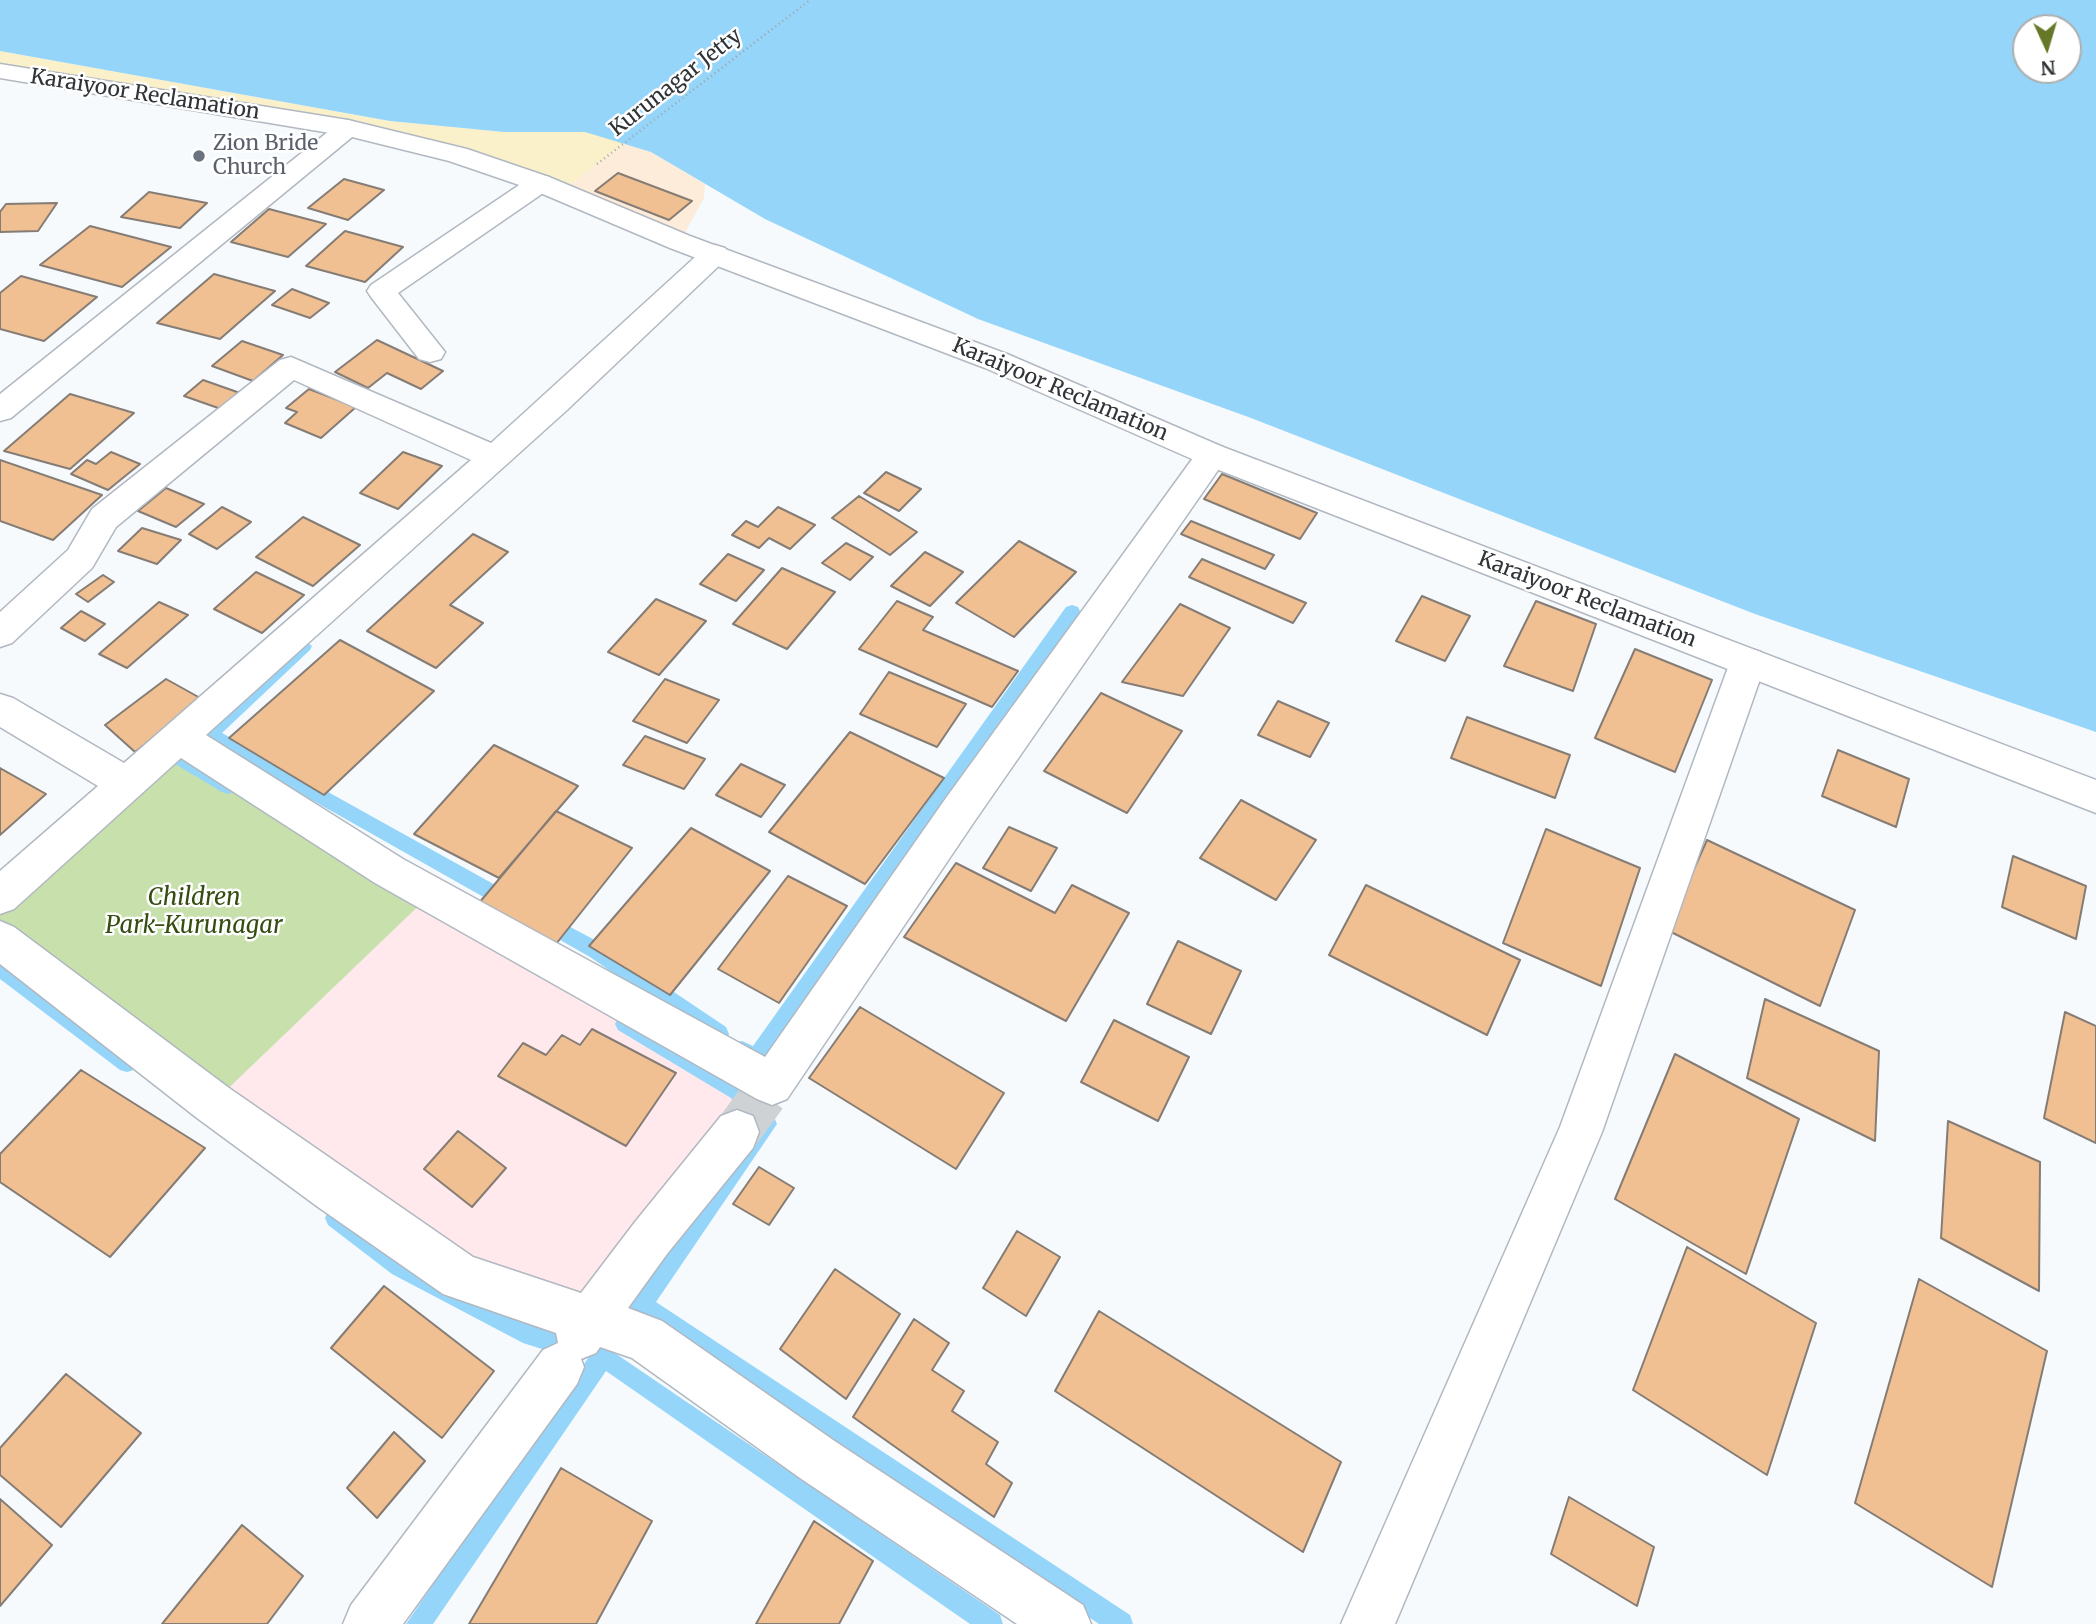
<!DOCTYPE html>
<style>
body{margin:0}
#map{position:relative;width:2096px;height:1624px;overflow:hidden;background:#f6fafd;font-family:Merriweather,serif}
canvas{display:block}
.north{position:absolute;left:2012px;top:14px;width:70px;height:70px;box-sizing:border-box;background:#fff;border:2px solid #acaeaf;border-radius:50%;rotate:176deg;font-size:19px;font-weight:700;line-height:28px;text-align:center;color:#303437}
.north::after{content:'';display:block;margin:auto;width:24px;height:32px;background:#667827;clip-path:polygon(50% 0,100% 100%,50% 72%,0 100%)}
</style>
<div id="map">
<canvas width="2096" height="1624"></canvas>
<div class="north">N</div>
</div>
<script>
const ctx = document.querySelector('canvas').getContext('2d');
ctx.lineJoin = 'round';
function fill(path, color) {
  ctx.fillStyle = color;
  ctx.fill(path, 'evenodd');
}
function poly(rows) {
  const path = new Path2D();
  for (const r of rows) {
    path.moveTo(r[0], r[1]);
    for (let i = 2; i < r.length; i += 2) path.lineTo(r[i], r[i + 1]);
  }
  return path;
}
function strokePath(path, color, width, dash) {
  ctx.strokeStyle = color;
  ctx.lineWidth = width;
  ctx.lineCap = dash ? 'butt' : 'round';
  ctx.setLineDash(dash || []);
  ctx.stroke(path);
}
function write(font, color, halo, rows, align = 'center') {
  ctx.font = font + ' Merriweather,serif';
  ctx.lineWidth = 5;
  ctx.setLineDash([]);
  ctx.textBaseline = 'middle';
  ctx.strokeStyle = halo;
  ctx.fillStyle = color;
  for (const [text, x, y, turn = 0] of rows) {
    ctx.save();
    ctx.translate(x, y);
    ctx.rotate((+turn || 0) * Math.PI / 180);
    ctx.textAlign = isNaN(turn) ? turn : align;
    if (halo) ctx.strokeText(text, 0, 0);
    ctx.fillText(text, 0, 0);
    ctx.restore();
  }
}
fill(poly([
 [625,143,651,152,705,184,704,198,680,242,562,191]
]), '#feecdb');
fill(poly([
 [431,894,772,1084,591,1319,509,1295,213,1103]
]), '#ffe9ec');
fill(poly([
 [180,738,431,894,213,1103,0,940,0,896]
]), '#c7e0ac');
fill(poly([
 [0,51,390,121,504,132,585,132,625,143,562,191,458,155,0,71]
]), '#faf0ca');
fill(poly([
 [0,0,2096,0,2096,732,1755,614,1251,418,978,319,765,219,651,152,585,132,504,132,390,121,0,51],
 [2068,28,2068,70,2026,70,2026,28]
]), '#95d5f9');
fill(poly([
 [1072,605,1078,607,1080,611,1078,615,762,1066,755,1068,735,1057,732,1050,735,1043,742,1041,753,1046,1066,607,1072,605],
 [304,640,312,646,310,650,222,733,515,896,518,902,515,908,509,910,503,908,211,743,202,748,196,746,194,741,196,736,298,642,304,640],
 [181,752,234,782,237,787,234,792,228,794,222,792,175,764,172,759,175,754,181,752],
 [546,914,604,945,726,1027,729,1034,726,1041,719,1043,712,1041,590,957,539,928,537,922,539,916,546,914],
 [0,959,134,1056,137,1063,134,1070,127,1072,120,1070,0,979,0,959],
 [625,1015,745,1084,774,1117,777,1124,656,1302,1130,1615,1133,1624,1099,1624,633,1313,630,1305,633,1297,754,1125,731,1098,618,1030,615,1024,618,1018,625,1015],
 [335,1208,408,1258,535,1325,588,1342,591,1350,588,1358,580,1361,523,1343,392,1274,328,1225,325,1218,328,1211,335,1208],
 [603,1345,1000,1615,1003,1624,970,1624,606,1371,433,1624,406,1624,595,1348,603,1345]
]), '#95d5f9');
const building = poly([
 [618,173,692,201,669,220,595,191,618,173],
 [344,179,384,190,348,220,308,208,344,179],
 [149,192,207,203,180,228,121,217,149,192],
 [57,203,38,231,0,232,0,212,6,204,57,203],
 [269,209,326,224,288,257,231,242,269,209],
 [90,226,171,247,122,287,40,265,90,226],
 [345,231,403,247,365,282,306,266,345,231],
 [214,274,275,291,220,339,157,323,214,274],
 [21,276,97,297,44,341,0,329,0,293,21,276],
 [292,289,329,303,310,318,272,305,292,289],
 [377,340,443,371,421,389,387,373,368,388,335,372,377,340],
 [242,341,283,355,253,381,212,366,242,341],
 [203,380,240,393,221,409,184,396,203,380],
 [309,389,356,407,321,438,285,423,297,412,286,408,309,389],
 [70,394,134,413,70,469,4,451,70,394],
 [111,452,140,464,108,490,71,474,87,460,96,464,111,452],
 [403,452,442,466,398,509,360,493,403,452],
 [0,460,102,495,53,540,0,521,0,460],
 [886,472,921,489,899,511,864,493,886,472],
 [1222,474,1317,513,1300,539,1204,499,1222,474],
 [166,488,204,504,176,527,138,511,166,488],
 [859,496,917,532,890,555,832,518,859,496],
 [222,507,251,522,217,549,189,534,222,507],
 [778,507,815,525,790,549,769,538,759,548,732,535,746,521,758,527,778,507],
 [303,517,360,545,313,586,256,557,303,517],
 [1191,521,1274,555,1265,569,1181,534,1191,521],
 [142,528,181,540,157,564,118,551,142,528],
 [473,534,508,552,450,605,483,623,436,668,367,631,473,534],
 [1019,541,1076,572,1014,637,956,603,1019,541],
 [846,543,873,557,850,580,822,563,846,543],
 [925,552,963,572,930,606,891,586,925,552],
 [728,554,764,570,736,601,700,584,728,554],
 [1202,559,1306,603,1293,623,1189,577,1202,559],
 [782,568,835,592,787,649,733,624,782,568],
 [256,572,304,595,262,633,214,609,256,572],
 [103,575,114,582,88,602,76,594,103,575],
 [1422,596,1470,616,1445,661,1396,641,1422,596],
 [656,599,706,621,659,675,608,652,656,599],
 [897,601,933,617,923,630,1018,671,992,707,859,649,897,601],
 [1536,601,1596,624,1573,691,1504,666,1536,601],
 [159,602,188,615,127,668,99,654,159,602],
 [1180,604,1230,628,1183,696,1122,682,1180,604],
 [81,611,105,624,85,641,61,628,81,611],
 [340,640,434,691,324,795,229,738,340,640],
 [1635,649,1712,680,1675,772,1595,738,1635,649],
 [889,672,966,704,937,747,860,714,889,672],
 [166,679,202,699,135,752,105,725,166,679],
 [665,679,719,700,687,743,633,721,665,679],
 [1101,693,1182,731,1127,813,1044,771,1101,693],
 [1278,701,1329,723,1310,757,1258,735,1278,701],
 [1467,717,1570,755,1555,798,1451,758,1467,717],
 [850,732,944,778,865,884,769,832,850,732],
 [645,736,705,759,684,789,623,765,645,736],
 [494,745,578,786,499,878,414,834,494,745],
 [1838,750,1909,779,1896,827,1822,796,1838,750],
 [741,764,785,785,761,817,716,795,741,764],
 [0,768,46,794,0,835,0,768],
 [1241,800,1316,840,1276,900,1200,858,1241,800],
 [556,811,632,848,556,944,479,903,556,811],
 [1009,827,1057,848,1031,891,983,868,1009,827],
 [691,828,770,871,670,995,589,946,691,828],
 [1546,829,1640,868,1601,986,1503,943,1546,829],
 [1707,840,1855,910,1820,1006,1667,930,1707,840],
 [2013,856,2086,886,2076,939,2002,907,2013,856],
 [956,863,1055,913,1072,885,1129,913,1066,1021,904,937,956,863],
 [788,876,847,906,779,1003,718,969,788,876],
 [1366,885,1520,960,1487,1035,1329,955,1366,885],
 [1178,941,1241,971,1211,1034,1147,1004,1178,941],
 [1765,999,1879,1051,1875,1141,1747,1078,1765,999],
 [860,1007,1004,1093,956,1169,809,1078,860,1007],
 [2065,1012,2096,1026,2096,1143,2044,1118,2065,1012],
 [1114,1020,1189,1057,1158,1121,1081,1082,1114,1020],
 [592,1029,676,1073,626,1146,498,1076,523,1043,546,1055,562,1035,580,1045,592,1029],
 [1675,1054,1799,1119,1746,1274,1615,1199,1675,1054],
 [81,1070,205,1148,110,1257,0,1182,0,1154,81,1070],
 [1948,1121,2040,1162,2039,1291,1941,1238,1948,1121],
 [458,1131,506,1168,472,1207,424,1169,458,1131],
 [759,1167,794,1188,769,1225,733,1204,759,1167],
 [1017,1231,1060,1257,1026,1316,983,1288,1017,1231],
 [1687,1247,1816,1323,1767,1475,1633,1390,1687,1247],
 [835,1269,900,1314,846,1399,780,1349,835,1269],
 [1919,1279,2047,1351,1992,1587,1855,1503,1919,1279],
 [384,1286,494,1371,442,1438,331,1348,384,1286],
 [1099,1311,1341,1462,1303,1552,1055,1391,1099,1311],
 [914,1319,949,1343,932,1370,964,1391,952,1411,998,1442,986,1464,1012,1483,994,1517,853,1417,914,1319],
 [66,1374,141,1433,61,1527,0,1475,0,1448,66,1374],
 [394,1432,425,1461,377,1518,347,1488,394,1432],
 [561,1468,652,1521,596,1624,469,1624,561,1468],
 [1569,1497,1654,1547,1637,1606,1551,1554,1569,1497],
 [0,1499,52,1545,0,1606,0,1499],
 [814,1521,873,1561,839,1624,756,1624,814,1521],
 [242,1525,303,1576,267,1624,162,1624,242,1525]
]);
fill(building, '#f0c092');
strokePath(building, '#857c75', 2);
strokePath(poly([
 [737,1132,772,1084]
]), '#ced2d5', 46, [46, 24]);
const street = poly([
 [348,120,357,123,361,128,357,133,11,418,0,421,0,394,339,123,348,120],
 [540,175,549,177,553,183,549,189,398,293,445,352,441,359,430,362,419,359,371,297,367,291,371,285,531,177,540,175],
 [715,245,725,248,729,254,725,260,567,410,206,735,403,859,765,1057,946,798,1201,447,1212,444,1223,447,1228,455,1223,463,974,822,787,1099,772,1105,757,1099,375,883,181,758,14,909,0,914,0,871,98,786,0,727,0,694,13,698,124,763,471,460,294,380,116,527,92,568,12,643,0,647,0,612,68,550,92,509,280,360,291,357,491,443,705,248,715,245],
 [1748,648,1761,652,1766,662,1602,1132,1395,1624,1341,1624,1560,1127,1730,662,1735,652,1748,648],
 [0,921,14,927,229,1088,473,1257,581,1293,635,1222,721,1116,737,1110,753,1116,759,1132,753,1148,667,1254,628,1308,662,1321,836,1442,1083,1605,1091,1624,1017,1624,800,1478,632,1358,600,1347,596,1353,581,1359,584,1367,577,1384,403,1624,343,1624,351,1605,543,1350,558,1343,556,1333,443,1294,318,1207,197,1118,0,964,0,921]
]);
const secondary = poly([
 [0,64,348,120,467,149,549,177,690,236,1007,354,1223,447,2096,780,2096,813,1201,463,985,368,670,248,531,189,449,161,348,136,0,78,0,64]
]);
strokePath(street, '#b1b8c1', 3);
strokePath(secondary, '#b1b8c1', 3);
strokePath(poly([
 [597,164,810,0]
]), '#a0a4a7', 2.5, [1, 3.5]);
fill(street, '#fff');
fill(secondary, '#fff');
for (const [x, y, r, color] of [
 [199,156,7,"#6b7280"]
]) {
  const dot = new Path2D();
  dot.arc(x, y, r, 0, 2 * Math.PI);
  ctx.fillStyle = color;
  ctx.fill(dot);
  strokePath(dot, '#fff', 2.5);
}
write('21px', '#303437', '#fff', [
 ["Kurunagar Jetty",676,83,-38],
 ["Karaiyoor Reclamation",145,95,9],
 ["Karaiyoor Reclamation",1060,390,23],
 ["Karaiyoor Reclamation",1587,600,21]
]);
write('21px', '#5b616d', '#fff', [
 ["Zion Bride",213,144],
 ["Church",213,168]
], 'left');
write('italic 24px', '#354d11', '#fff', [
 ["Children",194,898],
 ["Park-Kurunagar",194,926]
]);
</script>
